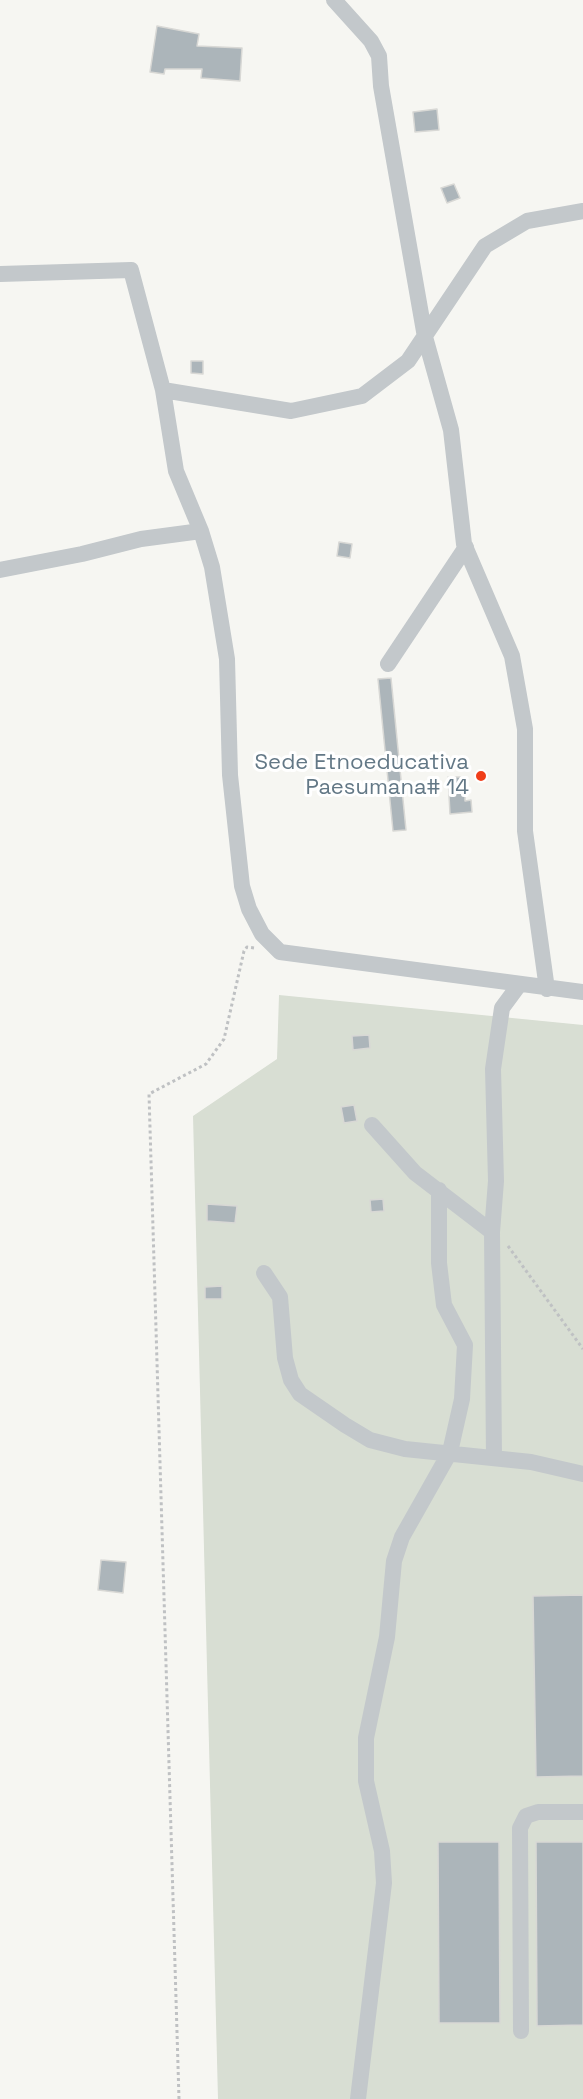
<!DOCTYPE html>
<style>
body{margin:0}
canvas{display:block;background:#f6f6f2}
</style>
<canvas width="583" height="2099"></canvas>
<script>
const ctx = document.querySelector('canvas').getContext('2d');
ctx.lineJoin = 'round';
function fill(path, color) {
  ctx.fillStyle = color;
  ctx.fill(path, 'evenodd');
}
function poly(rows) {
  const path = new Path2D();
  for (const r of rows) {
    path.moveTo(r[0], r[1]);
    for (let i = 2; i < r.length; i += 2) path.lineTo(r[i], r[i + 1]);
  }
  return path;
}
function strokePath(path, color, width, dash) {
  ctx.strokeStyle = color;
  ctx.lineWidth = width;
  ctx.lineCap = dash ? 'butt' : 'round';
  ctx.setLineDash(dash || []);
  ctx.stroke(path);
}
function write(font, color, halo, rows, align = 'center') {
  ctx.font = font + ' "Space Grotesk",sans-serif';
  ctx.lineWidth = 6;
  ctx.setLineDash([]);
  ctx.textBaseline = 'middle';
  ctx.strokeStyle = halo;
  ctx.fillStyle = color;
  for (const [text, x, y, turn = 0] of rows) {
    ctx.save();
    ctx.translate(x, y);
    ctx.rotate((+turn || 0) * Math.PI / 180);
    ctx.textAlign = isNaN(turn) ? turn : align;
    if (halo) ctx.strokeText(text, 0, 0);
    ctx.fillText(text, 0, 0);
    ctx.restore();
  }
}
fill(poly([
 [279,995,583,1025,583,2099,218,2099,193,1116,277,1059]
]), '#d8ded3');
const building = poly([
 [157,26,199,34,197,46,242,48,240,81,201,78,202,69,165,69,164,74,150,72,157,26],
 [437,109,439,130,415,132,413,112,437,109],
 [454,184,460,198,447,203,441,188,454,184],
 [191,361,203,361,203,374,191,373,191,361],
 [339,542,352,544,350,558,337,556,339,542],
 [391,678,406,830,393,831,378,679,391,678],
 [448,777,465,777,465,801,471,800,472,812,450,814,448,777],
 [369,1035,370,1048,353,1050,352,1036,369,1035],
 [354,1105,357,1121,344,1123,341,1107,354,1105],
 [383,1199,384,1211,371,1212,370,1200,383,1199],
 [207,1204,237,1206,235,1223,207,1221,207,1204],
 [222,1286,222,1299,205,1299,205,1287,222,1286],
 [101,1560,126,1562,123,1593,98,1590,101,1560],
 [583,1595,583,1776,536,1777,533,1596,583,1595],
 [438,1842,499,1842,500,2023,439,2023,438,1842],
 [536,1842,583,1842,583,2025,537,2026,536,1842]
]);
fill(building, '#acb5ba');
strokePath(building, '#d8d8d5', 1.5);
strokePath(poly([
 [508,1246,583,1349],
 [179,2099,149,1094,206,1064,224,1039,244,951,247,947,254,948]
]), '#bfc1c3', 3, [3, 3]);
strokePath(poly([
 [334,0,371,41,379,56,381,86,425,337,451,430,464,544,512,656,525,729,525,831,547,989],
 [0,274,131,270,163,390,176,471,201,531,212,567,227,659,230,775,242,886,249,909,262,934,280,952,583,992],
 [163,390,291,411,362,396,408,361,485,246,527,221,583,211],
 [0,570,82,554,141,539,201,531],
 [388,664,466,547],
 [372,1125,415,1173,492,1232],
 [264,1273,280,1297,285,1358,291,1380,300,1394,345,1425,370,1440,405,1449,531,1462,583,1474],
 [494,1458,492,1232,496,1181,493,1069,502,1008,519,985],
 [521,2031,520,1828,526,1816,538,1812,583,1812],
 [358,2099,384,1883,382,1851,366,1781,366,1738,387,1637,394,1561,402,1537,450,1452,462,1399,465,1345,444,1305,439,1263,439,1190]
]), '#c3c8cb', 16);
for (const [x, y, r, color] of [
 [481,776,6,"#f03e19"]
]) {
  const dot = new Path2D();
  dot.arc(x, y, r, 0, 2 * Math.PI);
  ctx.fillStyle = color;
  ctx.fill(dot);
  strokePath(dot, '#fff', 2);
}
write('22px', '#637886', '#fff', [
 ["Sede Etnoeducativa",469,763],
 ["Paesumana# 14",469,788]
], 'right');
</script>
